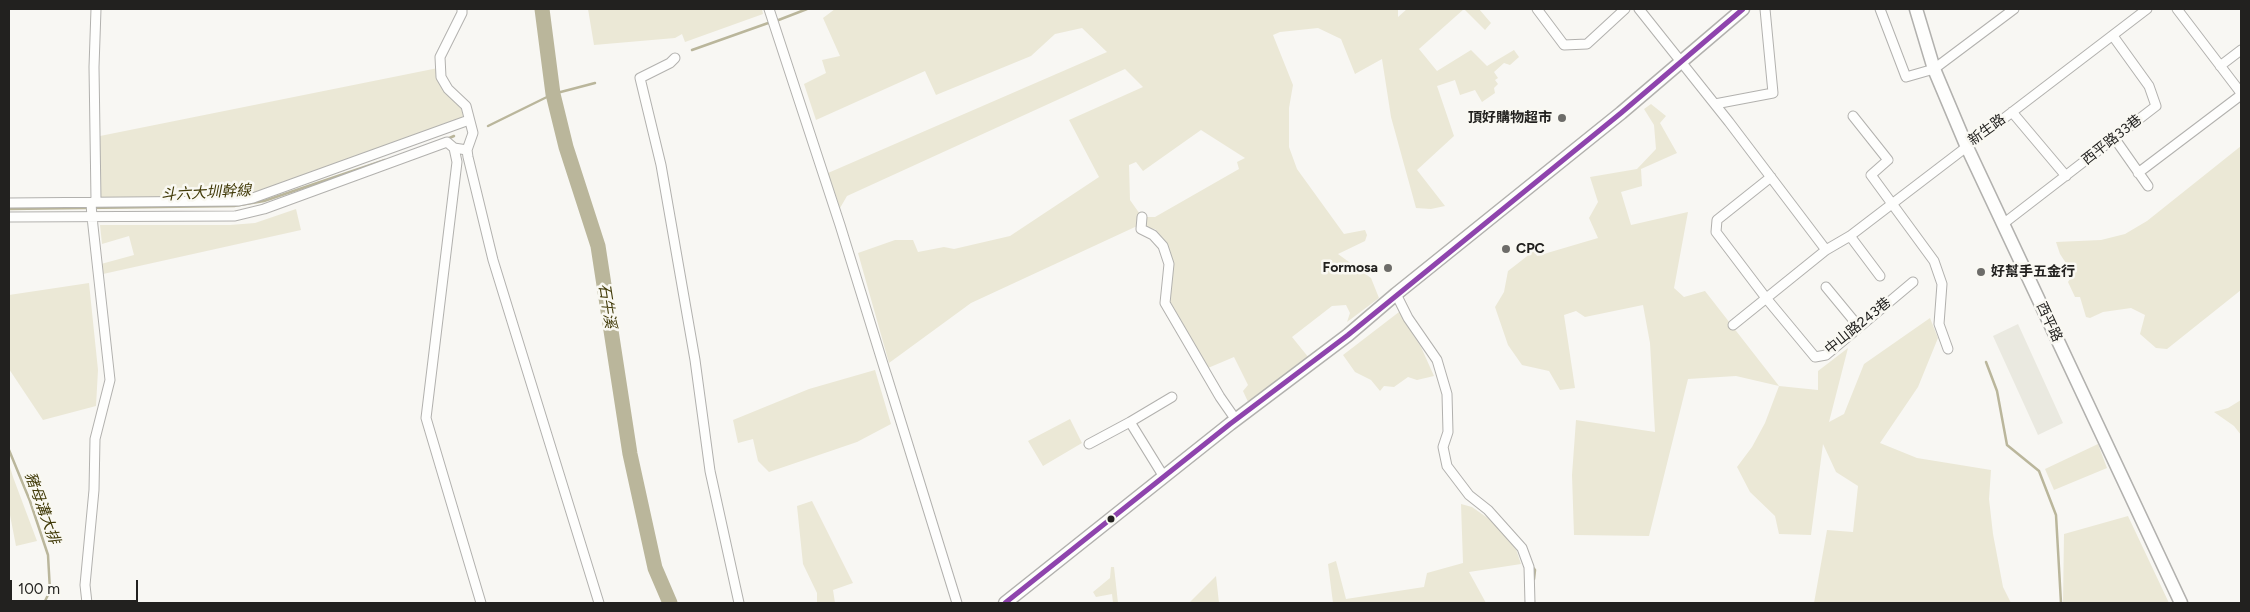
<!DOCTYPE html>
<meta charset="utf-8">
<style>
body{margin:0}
#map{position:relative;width:2250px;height:612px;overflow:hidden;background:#f8f7f3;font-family:Figtree,sans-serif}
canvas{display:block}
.frame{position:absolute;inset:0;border:10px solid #22211f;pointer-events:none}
.scale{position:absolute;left:10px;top:580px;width:128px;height:22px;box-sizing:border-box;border:2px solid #22211f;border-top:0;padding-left:6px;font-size:15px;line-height:18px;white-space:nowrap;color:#22211f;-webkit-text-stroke:4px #f9f8f2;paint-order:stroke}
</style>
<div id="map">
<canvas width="2250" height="612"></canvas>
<div class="frame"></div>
<div class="scale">100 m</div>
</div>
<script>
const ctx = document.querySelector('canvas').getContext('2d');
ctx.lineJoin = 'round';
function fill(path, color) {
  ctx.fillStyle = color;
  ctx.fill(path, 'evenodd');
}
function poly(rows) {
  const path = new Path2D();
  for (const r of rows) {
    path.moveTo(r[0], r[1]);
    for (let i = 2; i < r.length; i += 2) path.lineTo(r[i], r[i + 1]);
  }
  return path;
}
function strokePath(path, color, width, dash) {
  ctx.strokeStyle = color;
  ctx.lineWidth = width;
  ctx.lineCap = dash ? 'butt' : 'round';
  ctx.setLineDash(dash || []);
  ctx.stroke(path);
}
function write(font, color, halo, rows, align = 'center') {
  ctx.font = font + ' Figtree,"Noto Sans TC",sans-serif';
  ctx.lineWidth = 5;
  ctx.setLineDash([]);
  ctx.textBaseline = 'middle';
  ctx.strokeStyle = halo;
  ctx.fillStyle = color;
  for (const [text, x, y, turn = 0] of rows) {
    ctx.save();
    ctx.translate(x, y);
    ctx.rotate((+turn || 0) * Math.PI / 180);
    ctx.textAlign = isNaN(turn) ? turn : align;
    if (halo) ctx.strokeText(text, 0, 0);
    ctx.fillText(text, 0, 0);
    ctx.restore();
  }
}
fill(poly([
 [2018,324,2063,423,2038,435,1993,336]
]), '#eae9e0');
fill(poly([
 [588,9,762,9,763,14,685,42,682,34,675,38,594,45],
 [835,9,1398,9,1398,17,1407,9,1479,9,1491,23,1485,30,1464,9,1419,49,1437,71,1471,50,1487,66,1514,50,1519,57,1510,65,1504,63,1494,72,1498,78,1495,80,1498,84,1494,88,1495,93,1482,102,1475,90,1460,95,1455,80,1437,86,1454,136,1417,170,1445,206,1431,209,1416,208,1391,117,1382,59,1355,74,1341,39,1318,28,1280,32,1273,35,1293,85,1289,108,1289,147,1297,169,1344,234,1365,230,1367,235,1365,241,1338,254,1371,278,1379,298,1347,322,1350,313,1346,305,1332,306,1292,337,1309,358,1249,404,1243,391,1248,385,1234,357,1208,368,1170,301,1173,264,1167,243,1155,229,1135,227,971,303,889,363,858,253,895,240,913,240,918,252,944,247,954,249,1010,236,1099,177,1069,120,1143,87,1125,69,847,196,840,208,828,173,1107,52,1082,28,1055,34,1031,56,936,95,925,71,816,120,804,84,826,73,822,60,840,56,823,18],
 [1201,130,1245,158,1237,162,1239,169,1155,217,1142,217,1130,200,1129,165,1136,162,1143,171],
 [438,68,452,95,467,105,469,120,363,153,257,194,231,198,100,201,100,136],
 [1651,104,1666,116,1660,123,1677,153,1641,169,1642,186,1621,192,1631,225,1688,212,1674,288,1684,297,1705,291,1779,386,1818,390,1818,371,1848,348,1829,422,1844,414,1864,364,1930,318,1938,338,1918,387,1880,443,1917,458,1991,470,1989,499,1993,534,2003,587,2011,603,1814,603,1827,530,1853,532,1858,486,1836,472,1823,444,1811,535,1779,534,1775,516,1750,492,1737,467,1752,447,1765,423,1779,386,1736,376,1688,379,1649,536,1574,535,1572,475,1576,420,1655,432,1650,343,1643,305,1585,317,1576,311,1564,315,1575,388,1560,390,1549,371,1522,365,1508,345,1495,307,1504,292,1508,271,1535,250,1537,256,1598,238,1589,218,1598,202,1590,177,1637,169,1656,149,1654,125,1644,109],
 [2241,146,2241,290,2167,349,2156,348,2140,334,2145,315,2131,308,2103,312,2090,318,2086,317,2080,297,2075,297,2068,282,2073,274,2060,254,2056,242,2101,240,2125,234,2147,221],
 [296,209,301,230,103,274,101,264,134,255,129,236,102,244,100,225,230,225,255,223],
 [89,283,98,370,96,406,43,420,9,369,9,295],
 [1399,312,1421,347,1434,376,1417,380,1408,377,1394,387,1384,386,1380,391,1371,380,1355,372,1343,355],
 [875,370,891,424,857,442,769,472,758,461,753,439,738,443,733,420,809,389],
 [2241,400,2241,435,2234,426,2214,412,2228,408],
 [1070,419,1082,443,1043,466,1028,441],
 [2098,444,2107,468,2054,490,2045,469],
 [9,464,13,477,37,541,16,546,9,510],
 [812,501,853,583,833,590,835,603,817,603,817,593,803,564,797,506],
 [1461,504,1472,507,1492,521,1516,549,1521,564,1469,572,1486,603,1333,603,1328,564,1336,561,1346,599,1424,587,1427,573,1463,563],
 [2128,516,2169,603,2063,603,2064,534],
 [1111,567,1114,567,1118,603,1113,603,1112,594,1096,597,1093,592,1110,578],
 [1216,576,1219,603,1189,603]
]), '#ebe8d6');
strokePath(poly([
 [776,21,807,9],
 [692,50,771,22],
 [488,126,553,94,595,83],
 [447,139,454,136],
 [9,209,234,206,264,201,385,160],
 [1986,362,1997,391,2007,445,2039,471,2056,515,2061,603],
 [9,450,30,501,48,555,50,591,44,603],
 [1532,566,1535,570,1534,579]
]), '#bab69b', 2.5);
strokePath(poly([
 [542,9,553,94,566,147,598,246,630,454,655,568,670,603]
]), '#bab69b', 15);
const street = poly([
 [462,9,462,13,440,57,441,77,448,89,466,106,473,133,467,150,468,157,493,260,599,603],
 [769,9,840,225,957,603],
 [1537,9,1564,45,1587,44,1625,9],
 [1639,9,1729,122,1826,250],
 [1880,9,1906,77,1934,69,2014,9],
 [2177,9,2241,93],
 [675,58,670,63,640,78,661,165,695,360,710,471,739,603],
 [2220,66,2241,50],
 [1715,104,1773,93,1765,9],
 [2012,112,2066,176],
 [1853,116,1888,160,1871,175,1934,261,1942,284,1939,324,1948,349],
 [2115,139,2148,186],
 [454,148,457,162,426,418,481,603],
 [2138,173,2241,95],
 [1771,177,1717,220,1716,232,1766,298,1815,357,1826,355,1913,282],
 [9,203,238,201,253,198,469,120],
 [9,217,235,216,264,209,447,142,454,148,467,150],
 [1142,217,1141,229,1153,235,1163,246,1169,264,1165,303,1220,397,1236,420],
 [2003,224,2156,106,2149,86,2113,36],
 [1850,236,1880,276],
 [1826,287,1859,327],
 [1396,294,1408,318,1437,360,1447,394,1448,432,1443,447,1447,466,1469,495,1488,510,1522,548,1529,567,1530,603],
 [1733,325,1826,250,1850,236,2147,9],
 [1130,422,1172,397],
 [1089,444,1130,422,1164,477],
 [87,603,85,585,94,490,95,439,110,380,92,217,91,203,96,200,94,67,96,9]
]);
const secondary = poly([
 [1916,9,1934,69,1966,145,2181,603],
 [1005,603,1230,424,1348,335,1396,294,1621,113,1743,9]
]);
strokePath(street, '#b2b1ae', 11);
strokePath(secondary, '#b2b1ae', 15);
strokePath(street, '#fefefd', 9);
strokePath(secondary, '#fefefd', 12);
strokePath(poly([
 [1005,603,1230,424,1348,335,1621,113,1743,9]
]), '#8e44ad', 5);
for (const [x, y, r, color] of [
 [1562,118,5,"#6d6c69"],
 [1506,249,5,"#6d6c69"],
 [1388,268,5,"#6d6c69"],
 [1981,272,5,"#6d6c69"],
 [1111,519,4.5,"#22211f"]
]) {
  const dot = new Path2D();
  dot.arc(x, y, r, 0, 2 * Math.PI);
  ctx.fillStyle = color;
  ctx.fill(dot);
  strokePath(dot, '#f9f8f2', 2);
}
write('bold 14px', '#22211f', '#f9f8f2', [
 ["頂好購物超市",1552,118],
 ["CPC",1516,249,"left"],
 ["Formosa",1378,268],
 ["好幫手五金行",1991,272,"left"]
], 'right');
write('14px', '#22211f', '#f9f8f2', [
 ["新生路",1987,130,-36],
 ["西平路33巷",2112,140,-38],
 ["西平路",2049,322,65],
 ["中山路243巷",1858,326,-39]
]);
write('italic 15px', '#413a08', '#f9f8f2', [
 ["斗六大圳幹線",206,193,-3],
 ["石牛溪",607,306,81],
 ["豬母溝大排",42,508,70]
]);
</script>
